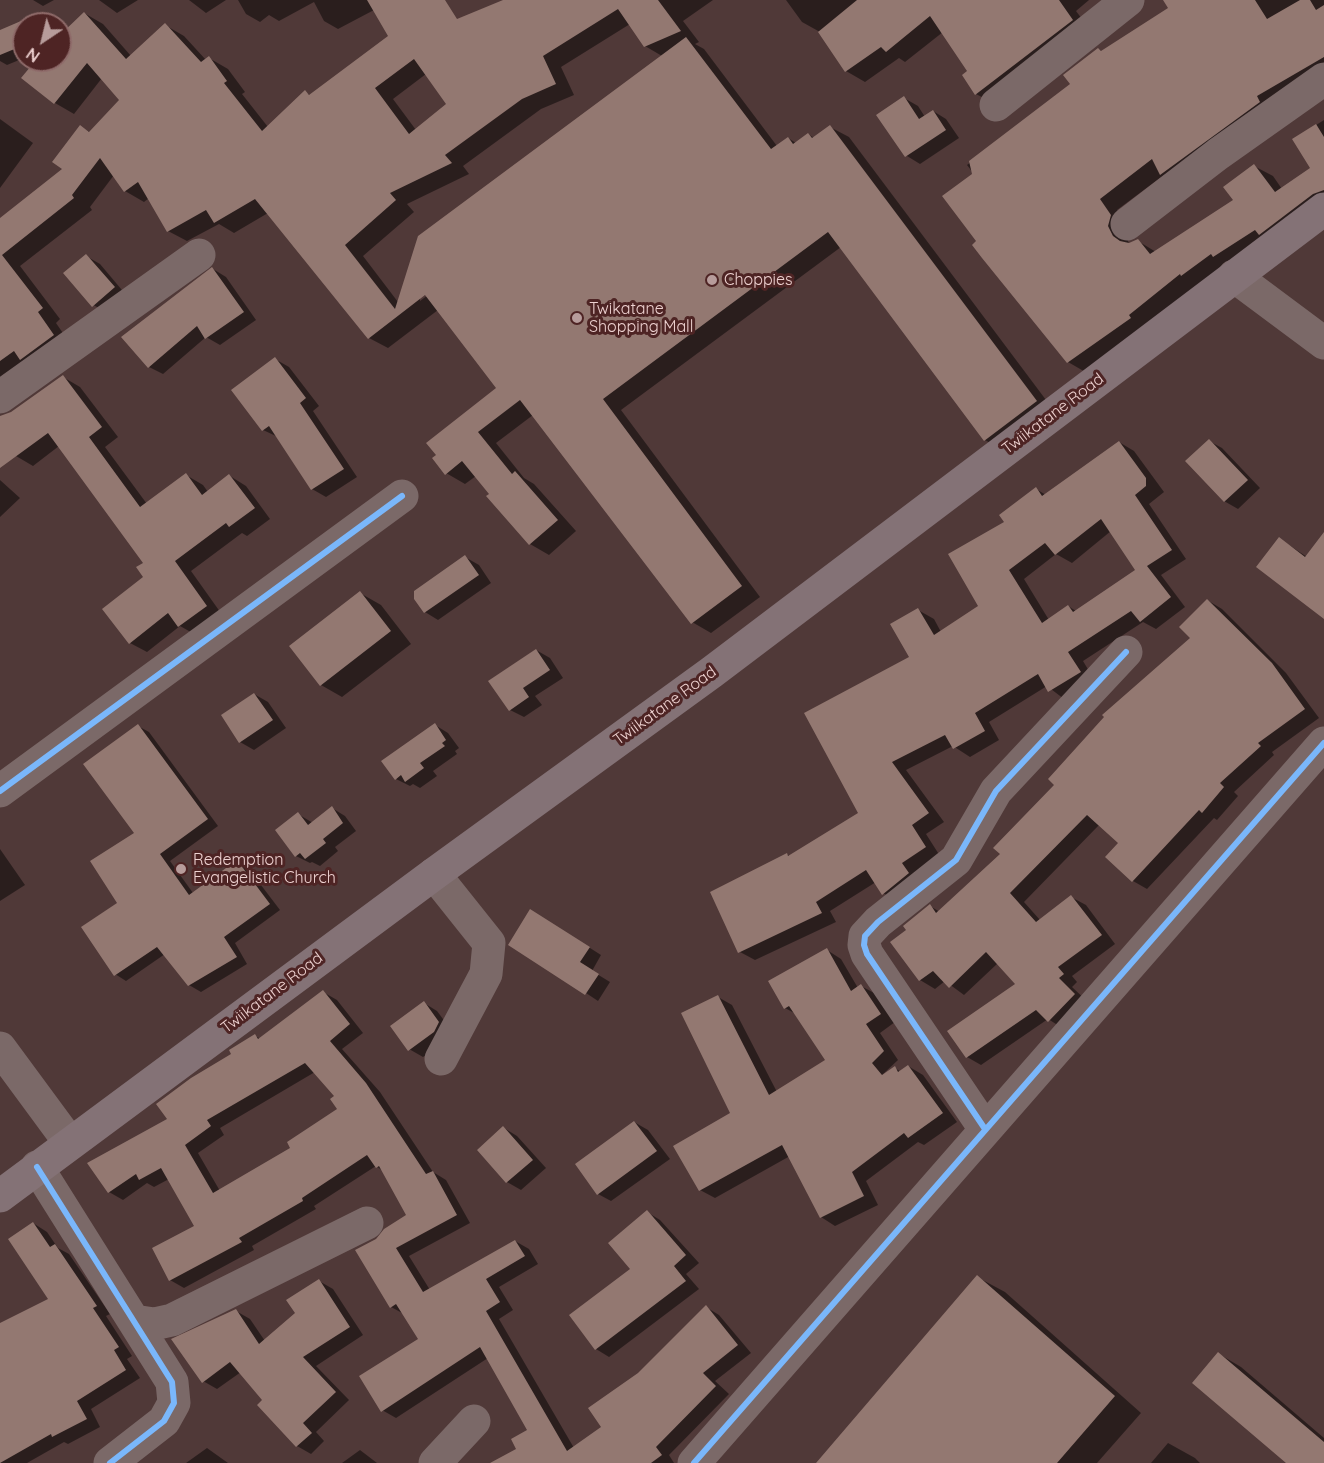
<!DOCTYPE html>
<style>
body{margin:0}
#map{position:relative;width:1324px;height:1463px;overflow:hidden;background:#503938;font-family:Quicksand,sans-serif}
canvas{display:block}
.north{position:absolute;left:12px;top:12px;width:60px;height:60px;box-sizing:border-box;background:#4e2424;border:2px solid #8e6a69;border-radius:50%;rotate:215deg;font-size:16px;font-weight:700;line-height:24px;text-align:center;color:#eed2d1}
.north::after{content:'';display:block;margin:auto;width:21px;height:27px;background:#b79c9b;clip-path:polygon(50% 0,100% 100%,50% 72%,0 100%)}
</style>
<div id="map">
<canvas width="1324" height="1463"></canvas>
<div class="north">N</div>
</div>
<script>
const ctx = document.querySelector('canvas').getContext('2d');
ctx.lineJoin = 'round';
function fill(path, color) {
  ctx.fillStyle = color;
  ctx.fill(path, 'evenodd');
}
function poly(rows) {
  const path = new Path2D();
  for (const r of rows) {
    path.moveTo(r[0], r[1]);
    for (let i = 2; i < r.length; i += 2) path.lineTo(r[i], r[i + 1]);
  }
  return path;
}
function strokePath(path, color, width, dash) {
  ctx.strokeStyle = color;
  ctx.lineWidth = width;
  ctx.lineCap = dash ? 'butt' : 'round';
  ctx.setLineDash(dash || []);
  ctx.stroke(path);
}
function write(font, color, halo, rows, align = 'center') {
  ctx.font = font + ' Quicksand,sans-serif';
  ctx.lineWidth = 6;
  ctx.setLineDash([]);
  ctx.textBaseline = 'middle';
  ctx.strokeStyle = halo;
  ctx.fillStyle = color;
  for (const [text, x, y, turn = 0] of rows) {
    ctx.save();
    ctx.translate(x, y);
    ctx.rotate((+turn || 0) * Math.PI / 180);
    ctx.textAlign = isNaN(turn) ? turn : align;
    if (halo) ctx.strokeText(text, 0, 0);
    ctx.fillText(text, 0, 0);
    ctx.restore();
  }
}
fill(poly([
 [33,0,54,0,43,6],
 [99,0,138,0,117,13],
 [189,0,226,0,206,13],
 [238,0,445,0,374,10,338,29,324,21,314,2,279,21,269,15,260,22,246,14],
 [507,0,713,0,683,21,699,42,695,44,704,49,777,146,788,138,796,143,808,134,814,138,830,127,849,137,1055,412,1004,451,985,440,841,247,621,410,760,597,711,633,692,622,533,415,496,443,524,478,534,484,576,531,549,555,530,544,476,476,465,484,446,473,498,388,438,310,388,348,369,338,268,213,234,233,219,224,187,241,168,231,149,198,144,202,125,191,114,175,90,207,92,210,20,266,60,319,56,323,69,342,0,385,0,220,65,169,81,127,91,133,121,100,102,78,74,114,55,103,23,77,38,60,60,60,60,37,84,13,103,24,131,56,165,25,184,36,206,60,209,58,228,69,245,92,242,94,268,127,305,92,311,96,374,55],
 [630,24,645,46,662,56,398,302,363,256,414,212,407,204,469,174,463,166,541,109,574,95,561,67],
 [426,74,448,104,416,130,393,99],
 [432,292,420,301,420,297],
 [786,0,1089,0,1076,11,1091,31,995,104,976,94,969,72,943,32,905,62,899,58,865,82,846,71,820,32,802,22],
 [1165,0,1324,0,1324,79,1164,175,1117,210,1130,226,1127,238,1129,244,1138,241,1156,252,1235,200,1254,166,1273,176,1282,189,1312,168,1294,139,1324,120,1324,210,1087,373,1068,362,983,258,978,242,974,174,967,165,1072,85,1098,49,1103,52,1170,9],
 [20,23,24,25,24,58,7,65,0,61,0,31],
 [904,98,918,106,925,117,933,111,946,119,959,138,920,164,907,156,879,115],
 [0,119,33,143,0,188],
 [86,256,100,264,127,296,104,311,90,303],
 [213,269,226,277,256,320,220,345,206,337,163,374,149,367],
 [275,359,289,367,319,406,313,411,357,477,326,497,312,489,278,437,263,430],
 [63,377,80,387,118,437,105,447,147,504,186,475,203,485,208,492,230,476,246,486,270,519,247,536,242,533,191,571,223,616,196,635,180,626,147,652,130,643,145,577,145,563,59,446,33,466,16,456,0,435,0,420],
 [1209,441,1222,448,1260,488,1238,509,1224,501],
 [1119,442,1134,451,1164,492,1149,504,1186,559,1161,575,1185,607,1156,629,1143,622,1083,661,1095,681,1064,699,1047,686,989,722,999,740,970,757,953,746,906,770,944,822,926,834,940,856,899,902,883,893,876,882,830,911,836,922,755,960,740,952,787,855,790,856,860,813,911,657,918,610,934,619,941,632,980,607,1007,523,1036,489,1046,495],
 [1111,531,1137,570,1076,611,1068,606,1049,620,1024,579,1056,554,1072,563],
 [0,480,20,498,0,517],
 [1324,534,1324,617,1280,539,1307,557],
 [465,557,479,565,491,583,438,620,425,612],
 [360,593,381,605,411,644,342,697,321,685],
 [1207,600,1222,609,1286,673,1319,718,1272,752,1274,755,1234,792,1238,796,1217,820,1214,818,1147,889,1133,881,1120,843,1100,824,1024,902,1040,920,1071,897,1086,905,1115,944,1072,976,1077,982,1072,987,1089,1003,1064,1029,1048,1019,981,1065,967,1057,1017,984,998,963,964,995,945,981,935,989,920,980,892,943,908,931,930,906,940,912,1002,854,1193,639],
 [536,650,550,658,563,678,535,696,542,705,524,717,510,710],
 [254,694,268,702,286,728,254,750,240,742],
 [435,725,448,733,459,748,455,751,457,754,433,771,437,776,420,788,413,784,410,786,396,779],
 [138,726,149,732,218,826,170,861,193,893,237,861,248,868,280,910,235,943,247,964,201,992,189,985,165,954,126,981,115,974,119,903,136,834],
 [332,808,345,816,356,831,335,847,338,851,320,866,312,862,310,863,296,856,298,814,313,823],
 [0,849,25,885,0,901],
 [543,918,601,955,592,971,610,982,598,1001,586,993],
 [827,950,841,959,858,988,861,986,876,994,895,1022,880,1033,898,1060,882,1075,895,1068,901,1072,908,1066,923,1075,957,1122,924,1145,918,1142,866,1181,878,1205,835,1226,821,1217,790,1156,715,1198,700,1190,732,1114,718,997,732,1005,777,1092,827,1060,796,1014,785,1008],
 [323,992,337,1000,363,1033,342,1049,380,1092,433,1172,446,1180,470,1223,409,1256,430,1290,515,1241,529,1249,538,1264,499,1287,513,1310,499,1319,574,1448,603,1427,639,1374,706,1307,719,1315,751,1353,715,1381,729,1394,669,1455,674,1463,493,1463,518,1449,529,1431,488,1358,396,1418,382,1410,420,1339,404,1314,391,1307,377,1241,408,1216,383,1171,376,1166,314,1206,316,1209,252,1246,254,1250,184,1288,170,1280,154,1249,197,1227,169,1179,154,1187,147,1183,123,1200,109,1192,89,1163,169,1119,233,1054,255,1036,261,1039],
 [315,1072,336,1097,339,1110,293,1148,220,1191,198,1153,224,1135,220,1128],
 [424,1003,437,1011,452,1031,448,1039,423,1057,409,1049],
 [634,1122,648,1130,670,1159,611,1201,598,1194],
 [504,1128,517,1136,546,1168,521,1190,507,1182,479,1150],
 [647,1212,660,1220,699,1263,686,1274,699,1289,609,1357,596,1349,633,1269],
 [33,1223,47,1232,58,1248,69,1254,110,1314,106,1316,132,1356,127,1359,140,1378,91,1409,100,1427,68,1444,64,1442,27,1463,0,1463,0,1325,51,1299],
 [977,1277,1005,1292,1141,1413,1097,1463,818,1463],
 [319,1281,333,1289,363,1335,316,1366,349,1400,316,1432,324,1441,311,1454,297,1446,259,1405,264,1400,241,1372,217,1389,203,1381,236,1311,250,1319,265,1341,297,1314],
 [1219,1354,1241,1367,1324,1438,1324,1463,1288,1463],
 [1168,1443,1195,1458,1200,1463,1151,1463],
 [207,1448,228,1463,186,1463],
 [360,1450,377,1463,342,1463]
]), '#0007');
fill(poly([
 [367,0,445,0,457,19,503,0,658,0,681,31,644,47,618,9,543,56,556,84,522,99,445,155,452,163,390,193,396,200,345,245,395,309,418,236,686,37,771,149,788,137,793,144,808,133,812,138,830,125,1037,401,984,441,828,232,603,399,742,586,691,624,520,400,478,432,512,474,515,471,558,520,529,545,486,496,489,494,462,461,445,475,432,458,436,455,426,443,496,388,425,295,368,339,255,199,214,223,206,210,167,232,138,182,124,192,100,158,72,195,74,198,2,255,43,308,38,312,54,335,20,360,14,351,0,361,0,218,62,169,52,162,80,125,89,132,119,100,87,63,54,104,21,78,36,60,60,60,60,35,84,12,126,59,165,23,201,62,209,56,227,81,224,83,262,131,305,90,309,95,388,36],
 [414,59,446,104,409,134,375,88],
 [857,0,1059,0,1073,20,975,95,962,75,967,71,930,16,886,52,881,47,845,72,818,32],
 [1163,0,1255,0,1267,19,1300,0,1310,0,1316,10,1324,5,1324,57,1257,96,1260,102,1160,175,1152,159,1100,199,1111,215,1108,226,1113,236,1120,241,1129,243,1138,239,1150,254,1233,200,1223,187,1254,164,1275,192,1310,168,1292,139,1316,124,1324,137,1324,190,1313,194,1259,235,1255,230,1213,257,1211,254,1181,276,1180,274,1129,315,1131,318,1067,363,982,258,972,245,976,241,942,196,972,174,969,161,1070,84,1063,75,1098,48,1101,51,1168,8],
 [21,21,24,30,24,45,0,55,0,30],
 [904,96,919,119,933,110,946,130,905,157,876,115],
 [86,254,115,287,92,307,63,273],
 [212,267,244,312,205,339,197,326,148,368,121,337],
 [275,357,306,398,300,403,344,469,311,490,269,426,262,431,231,390],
 [63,375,102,427,89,437,140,507,186,473,202,495,229,474,255,508,229,527,226,523,175,561,207,606,178,627,168,613,129,644,102,609,143,577,136,567,143,563,48,433,0,468,0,416,11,412],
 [1209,439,1248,480,1224,502,1185,461],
 [1119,441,1146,478,1146,486,1135,495,1172,550,1147,566,1171,597,1140,622,1131,611,1068,652,1081,672,1048,692,1038,674,975,713,985,731,953,749,945,735,892,762,929,813,912,825,926,847,902,863,909,873,882,895,866,870,816,902,822,913,738,953,710,892,787,853,788,856,858,813,804,713,909,657,890,624,918,608,934,635,978,606,948,554,1004,522,999,515,1036,487,1042,496],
 [1101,519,1135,570,1073,612,1068,605,1042,623,1009,570,1045,543,1055,555],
 [1324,532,1324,619,1256,567,1279,537,1305,557],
 [465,555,479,575,424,613,414,599,414,591],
 [360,591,391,631,320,686,289,646],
 [1207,599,1272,663,1305,709,1258,743,1261,746,1220,783,1224,787,1202,813,1199,810,1132,882,1105,857,1118,843,1087,815,1010,893,1036,922,1071,895,1102,935,1058,967,1064,974,1059,978,1075,994,1048,1022,1036,1010,966,1058,947,1031,1015,984,986,952,949,988,933,971,919,981,890,942,906,930,903,926,930,904,936,913,1000,854,993,848,1054,785,1048,779,1104,717,1102,715,1190,638,1179,627],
 [536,649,550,670,523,688,529,697,509,711,488,681],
 [254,693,273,720,239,743,221,715],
 [435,723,446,740,442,743,445,746,420,763,424,768,405,782,401,775,395,780,381,761],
 [138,724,208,819,160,854,189,895,237,860,270,904,224,937,237,957,188,986,157,947,114,976,81,927,117,903,90,861,134,833,83,764],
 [332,806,343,823,323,839,326,843,305,859,300,853,295,857,275,830,298,812,308,825],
 [530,909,590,947,580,962,599,974,585,995,508,945],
 [827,948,851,991,861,984,881,1014,866,1024,884,1051,872,1063,882,1075,895,1066,898,1072,908,1065,943,1113,908,1138,904,1133,852,1172,864,1196,820,1218,782,1145,699,1191,673,1146,730,1113,681,1013,718,995,769,1095,825,1060,789,1006,784,1009,768,981],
 [323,990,350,1024,330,1041,366,1083,426,1174,433,1171,457,1215,396,1248,423,1292,515,1240,525,1256,486,1279,500,1302,486,1311,567,1451,601,1427,588,1408,638,1373,706,1305,738,1345,703,1373,716,1386,656,1447,662,1455,651,1463,490,1463,516,1449,511,1439,527,1430,480,1347,381,1412,359,1376,418,1339,396,1304,390,1308,355,1250,376,1239,384,1229,406,1215,379,1166,376,1168,367,1155,302,1198,303,1201,239,1238,242,1242,169,1281,152,1248,194,1226,161,1168,139,1180,136,1174,108,1193,87,1163,167,1119,156,1104,191,1078,231,1054,229,1050,255,1034,258,1039],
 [305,1063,334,1096,330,1099,337,1109,287,1142,290,1148,213,1193,185,1145,211,1126,207,1120],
 [424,1001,439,1022,434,1032,408,1051,390,1026],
 [634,1121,657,1151,597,1195,575,1164],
 [503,1126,533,1160,506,1183,477,1150],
 [647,1210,686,1255,674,1266,686,1281,595,1350,569,1315,630,1269,608,1243],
 [33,1222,50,1247,55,1244,97,1306,93,1308,119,1347,114,1350,126,1370,77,1401,87,1419,52,1437,51,1434,0,1463,0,1323,48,1299,8,1239],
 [977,1275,1115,1396,1057,1463,816,1463],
 [319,1279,350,1327,303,1357,336,1392,303,1423,312,1433,296,1447,257,1405,262,1400,230,1362,202,1383,171,1339,236,1309,259,1344,295,1313,286,1300],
 [1218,1352,1324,1442,1324,1463,1286,1463,1192,1383]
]), '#937871');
strokePath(poly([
 [996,105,1128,0],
 [1127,224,1218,154,1324,79],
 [1234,276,1324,343],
 [0,397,199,255],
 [0,791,402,496],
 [434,874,489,943,486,974,441,1059],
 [0,1048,70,1143],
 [985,1129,867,954,864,945,865,936,878,922,956,860,996,791,1126,652],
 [37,1167,172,1382,174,1403,164,1421,110,1463],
 [134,1321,154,1324,172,1320,367,1223],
 [435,1463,474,1421],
 [694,1463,1324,743]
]), '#7b6968', 33);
strokePath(poly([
 [0,1196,434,874,712,672,1324,209]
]), '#847276', 33);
strokePath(poly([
 [0,791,402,496],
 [985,1129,867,954,864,945,865,936,878,922,956,860,996,791,1126,652],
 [37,1167,172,1382,174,1403,164,1421,110,1463],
 [694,1463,1324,743]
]), '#7ab7fb', 6);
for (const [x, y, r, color] of [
 [712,280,6,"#b79c9b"],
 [577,318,6,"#b79c9b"],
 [181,869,6,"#b79c9b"]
]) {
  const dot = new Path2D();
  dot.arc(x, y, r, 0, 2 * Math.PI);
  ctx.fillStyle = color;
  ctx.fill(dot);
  strokePath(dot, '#4e2424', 2);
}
write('16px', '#eed2d1', '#4e2424', [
 ["Choppies",724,280],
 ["Twikatane",589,309],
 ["Shopping Mall",589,327],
 ["Redemption",193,860],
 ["Evangelistic Church",193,878]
], 'left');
write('16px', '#eed2d1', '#4e2424', [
 ["Twiikatane Road",1053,414,-37],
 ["Twiikatane Road",665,706,-36],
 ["Twiikatane Road",272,993,-37]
]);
</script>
